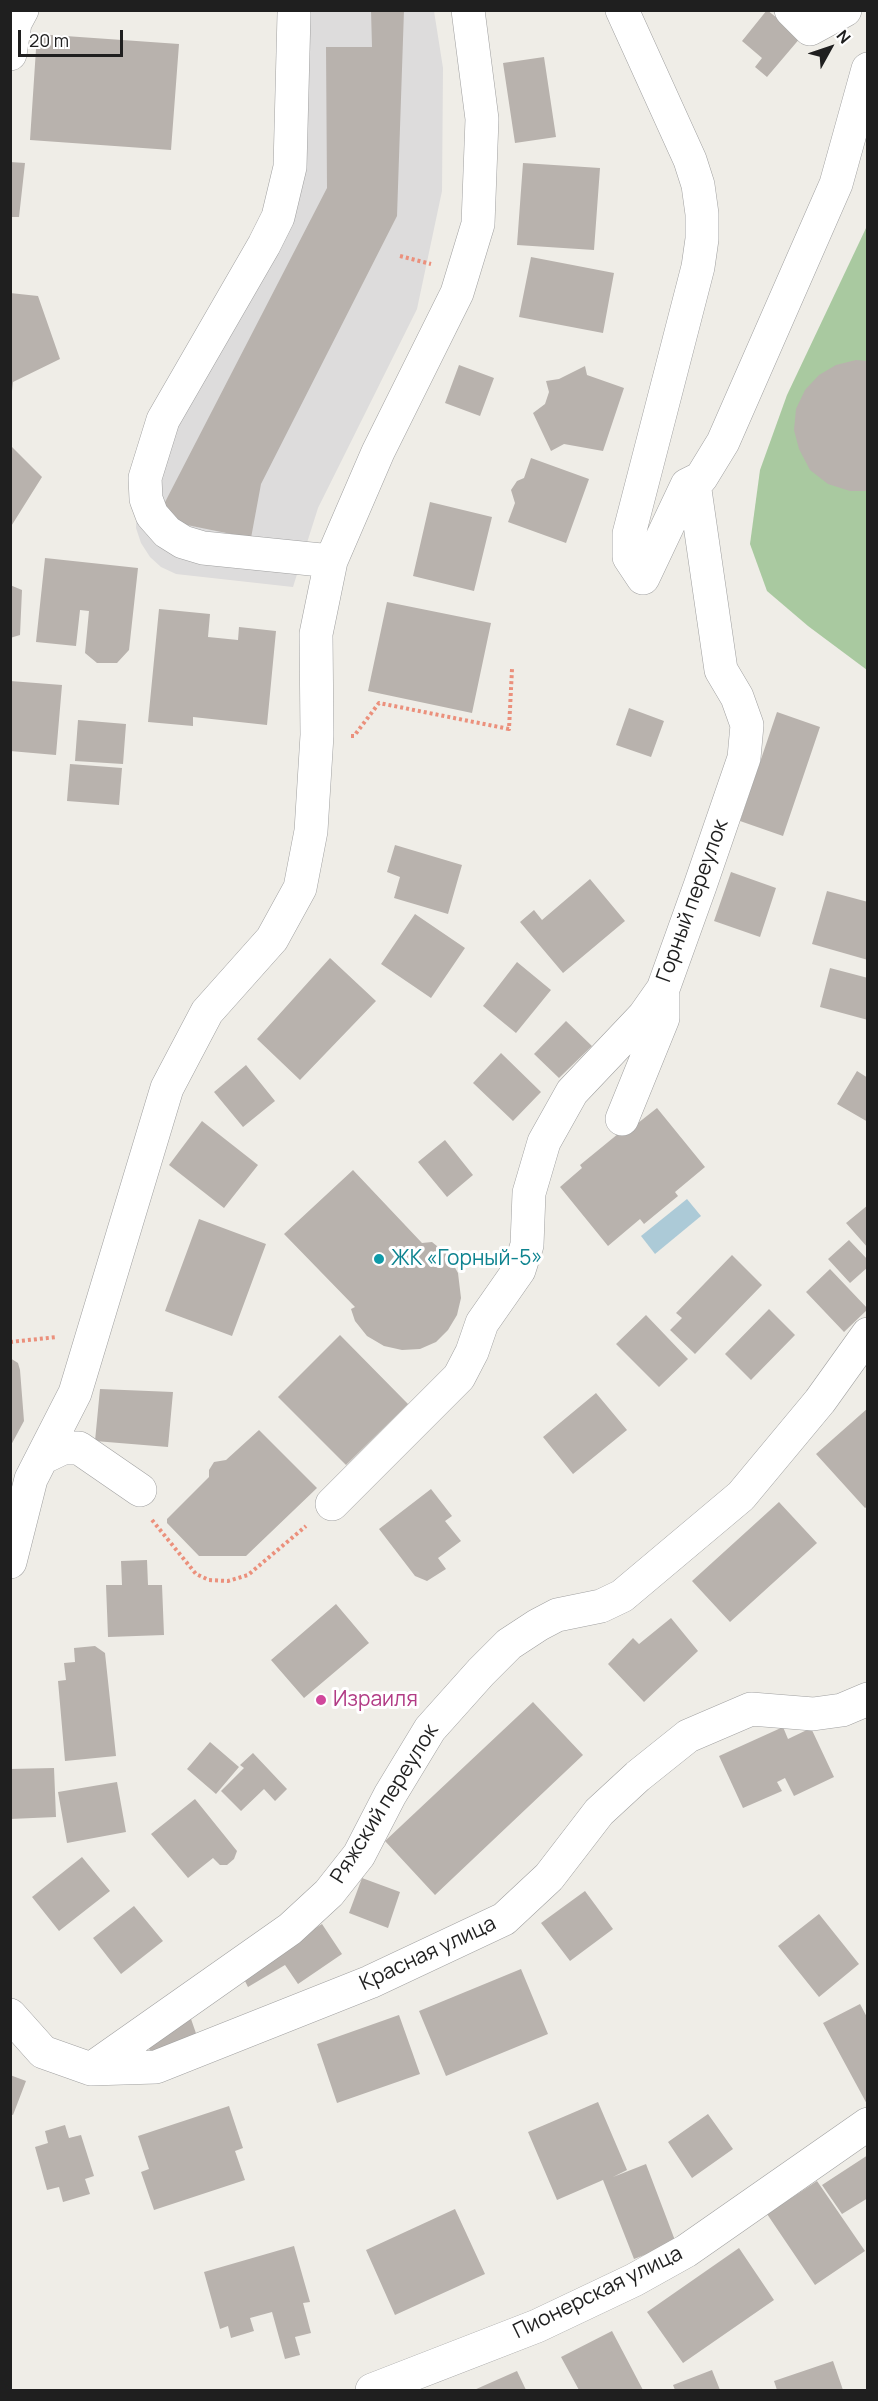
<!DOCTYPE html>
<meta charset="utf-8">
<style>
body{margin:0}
#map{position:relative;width:878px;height:2401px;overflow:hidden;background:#efede7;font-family:Manrope,sans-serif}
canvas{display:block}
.frame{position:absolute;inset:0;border:12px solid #1f1f1f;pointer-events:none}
.north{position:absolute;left:800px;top:18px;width:60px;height:60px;-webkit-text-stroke:4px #fff;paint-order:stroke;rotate:50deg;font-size:16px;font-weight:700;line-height:24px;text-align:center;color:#1f1f1f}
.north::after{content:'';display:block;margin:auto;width:21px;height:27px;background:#1f1f1f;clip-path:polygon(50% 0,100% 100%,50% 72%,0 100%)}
.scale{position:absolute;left:18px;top:30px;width:105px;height:27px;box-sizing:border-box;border:3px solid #1f1f1f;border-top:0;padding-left:8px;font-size:18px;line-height:21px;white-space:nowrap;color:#1f1f1f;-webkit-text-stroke:4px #fff;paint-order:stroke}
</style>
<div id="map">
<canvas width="878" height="2401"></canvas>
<div class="frame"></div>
<div class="north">N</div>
<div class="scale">20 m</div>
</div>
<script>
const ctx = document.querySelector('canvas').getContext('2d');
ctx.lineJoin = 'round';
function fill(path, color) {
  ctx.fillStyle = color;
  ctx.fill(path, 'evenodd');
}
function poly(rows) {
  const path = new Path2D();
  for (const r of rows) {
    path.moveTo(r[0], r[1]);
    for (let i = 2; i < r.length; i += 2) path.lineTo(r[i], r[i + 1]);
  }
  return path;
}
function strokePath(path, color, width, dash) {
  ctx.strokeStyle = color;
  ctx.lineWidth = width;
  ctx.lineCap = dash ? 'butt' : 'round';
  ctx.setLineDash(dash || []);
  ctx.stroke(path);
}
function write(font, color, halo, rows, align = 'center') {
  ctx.font = font + ' Manrope,sans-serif';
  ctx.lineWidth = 6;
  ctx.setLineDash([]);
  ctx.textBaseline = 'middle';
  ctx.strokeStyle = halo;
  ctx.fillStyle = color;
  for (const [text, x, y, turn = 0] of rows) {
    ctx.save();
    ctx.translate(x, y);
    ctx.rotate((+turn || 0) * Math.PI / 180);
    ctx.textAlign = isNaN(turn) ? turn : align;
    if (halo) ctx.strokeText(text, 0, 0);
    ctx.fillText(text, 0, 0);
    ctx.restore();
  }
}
fill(poly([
 [283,11,434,11,443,68,442,191,417,309,318,508,293,587,176,574,161,567,150,557,141,543,136,528,137,502,277,194]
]), '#dddcdc');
fill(poly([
 [867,226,867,670,808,626,767,591,750,544,760,470,787,395]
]), '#a9c9a0');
fill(poly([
 [687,1199,701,1216,655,1254,641,1236]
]), '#accad7');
fill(poly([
 [371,10,404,10,397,216,261,484,251,538,182,524,163,506,327,188,326,47,372,47],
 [767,10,801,37,767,77,755,67,762,58,742,41],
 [37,34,179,44,171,150,30,140],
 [544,57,556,137,515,143,503,63],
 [10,162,25,163,19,217,10,217],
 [523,163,600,168,594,250,517,245],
 [531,257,614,273,603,333,519,317],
 [10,293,38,296,60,359,13,382,12,391],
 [856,360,868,361,868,491,850,491,828,484,810,470,799,449,794,430,796,409,805,390,819,375,836,365],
 [459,365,494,378,480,416,445,403],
 [585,366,587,375,624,388,603,451,564,444,551,451,533,413,545,404,549,392,546,381,559,379],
 [10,445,42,477,10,528],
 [531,458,589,479,566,543,508,522,515,503,511,490,517,481,524,478],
 [430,502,492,517,474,591,413,576],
 [45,558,138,568,129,650,117,663,97,663,85,653,89,611,80,610,76,646,36,642],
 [10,585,22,590,20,635,10,638],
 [387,602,491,623,472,713,368,691],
 [159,609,210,614,208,637,238,640,239,627,276,631,267,725,193,717,193,726,148,722],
 [10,681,62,685,56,755,10,751],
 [629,708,664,721,651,757,616,745],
 [777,712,820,727,783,836,740,821],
 [78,720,126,724,123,764,75,761],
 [70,764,122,768,119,805,67,801],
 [395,845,462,865,448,914,394,898,400,877,387,872],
 [731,872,776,888,760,937,714,921],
 [590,879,625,921,563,973,520,922,534,910,542,920],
 [827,891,868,902,868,960,812,944],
 [415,914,465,948,431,998,381,964],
 [330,958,376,1001,300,1080,257,1039],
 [517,962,551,990,516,1033,483,1006],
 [830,968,868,978,868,1020,820,1007],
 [566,1021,592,1046,559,1078,534,1054],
 [501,1053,541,1092,513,1121,473,1083],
 [246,1065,275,1101,243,1127,214,1092],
 [857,1071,868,1078,868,1122,837,1104],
 [657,1108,705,1167,675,1192,678,1196,644,1224,640,1219,608,1246,560,1187,582,1168,580,1165,635,1120,638,1123],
 [202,1121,258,1165,224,1208,169,1165],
 [445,1140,473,1175,447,1197,418,1162],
 [353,1170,422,1243,432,1242,448,1255,458,1273,461,1298,457,1315,448,1330,436,1342,420,1349,402,1350,384,1346,367,1336,355,1321,351,1309,355,1307,284,1234],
 [868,1205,868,1248,846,1223],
 [199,1219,266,1244,232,1336,165,1311],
 [849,1240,868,1260,868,1267,850,1283,828,1259],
 [732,1255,762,1285,695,1354,670,1330,682,1318,676,1313],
 [830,1269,868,1309,844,1332,806,1292],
 [769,1309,795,1335,751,1380,725,1354],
 [646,1315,688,1359,659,1387,616,1344],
 [340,1335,408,1404,346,1465,278,1397],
 [10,1358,18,1363,20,1370,24,1421,10,1447],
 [100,1389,173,1392,168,1447,95,1441],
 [596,1393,627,1430,573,1474,543,1437],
 [868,1408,868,1506,865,1508,816,1454],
 [259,1430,317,1488,246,1556,199,1556,167,1523,167,1519,209,1477,209,1470,214,1462,226,1460],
 [431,1489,452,1516,445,1521,461,1541,438,1558,446,1569,427,1581,415,1576,379,1529],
 [779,1502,817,1543,730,1622,692,1581],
 [147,1560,148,1585,162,1585,164,1635,108,1637,106,1585,122,1585,121,1561],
 [336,1604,369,1643,304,1698,271,1660],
 [671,1618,698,1651,644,1702,608,1664,633,1638,639,1644],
 [95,1646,105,1653,116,1756,65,1761,58,1681,66,1680,64,1663,75,1662,74,1648],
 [533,1702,583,1755,435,1895,385,1841],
 [783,1727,788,1739,811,1728,834,1777,794,1796,785,1778,777,1782,782,1791,743,1808,719,1756],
 [210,1742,239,1767,216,1794,187,1769],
 [253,1753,287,1789,275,1801,264,1789,241,1811,221,1791,244,1768,240,1765],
 [54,1768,56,1817,10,1819,10,1769],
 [117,1782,126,1832,67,1843,58,1792],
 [195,1799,237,1851,234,1859,227,1865,220,1865,213,1858,188,1878,151,1834],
 [82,1857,110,1891,59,1931,32,1897],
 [362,1878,400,1892,388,1928,349,1913],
 [585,1891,613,1929,570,1961,541,1923],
 [134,1906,163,1941,121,1974,93,1938],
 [819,1914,859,1964,819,1997,778,1946],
 [322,1924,342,1954,298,1984,285,1965,248,1987,241,1973],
 [521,1969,548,2034,446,2076,419,2011],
 [860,2004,868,2019,868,2106,823,2023],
 [399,2015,420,2074,337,2103,317,2044],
 [190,2016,199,2042,153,2059,147,2043],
 [10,2075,26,2081,13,2115,10,2114],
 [598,2102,627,2170,613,2177,646,2164,676,2243,634,2259,603,2180,557,2200,528,2132],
 [229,2106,243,2148,235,2151,245,2180,154,2210,141,2172,149,2169,138,2136],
 [708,2114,733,2149,692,2178,668,2142],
 [65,2125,69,2138,81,2135,94,2176,85,2179,90,2194,63,2202,59,2187,47,2190,35,2147,48,2143,45,2131],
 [868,2155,868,2198,842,2214,822,2185],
 [817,2181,865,2251,815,2285,767,2214],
 [455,2209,485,2274,395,2315,366,2250],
 [294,2246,310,2302,303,2303,311,2333,295,2337,300,2355,285,2359,272,2312,250,2318,254,2331,231,2338,228,2326,220,2329,204,2272],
 [739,2248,774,2300,683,2363,647,2312],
 [612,2331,643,2390,579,2390,561,2357],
 [833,2361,843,2390,777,2390,774,2381],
 [712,2370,720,2390,675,2390,673,2385],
 [517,2371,526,2390,474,2390]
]), '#b8b2ad');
const minor = poly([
 [622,10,690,160,698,185,702,214,702,239,698,267,629,534,629,557,643,578,687,485,701,478,723,442,836,184,868,69],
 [791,10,810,29,845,10],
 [294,14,290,167,278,217,264,245,163,420,145,478,146,499,152,515,167,532,183,542,203,548,331,561],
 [10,54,15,23,22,10],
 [622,1119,663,1018,663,994],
 [42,1458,63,1448,79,1448,140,1490],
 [332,1504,459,1377,472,1352,482,1323,519,1270,527,1245,529,1193,544,1142,572,1092,644,1016,663,989,700,886,744,758,747,725,737,697,721,670,694,483],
 [10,1562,31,1479,75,1393,167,1088,207,1012,272,939,300,888,311,831,317,735,316,634,331,561,378,452,457,293,478,224,482,119,468,10],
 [10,2015,43,2052,91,2069,156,2067,370,1982,504,1919,549,1877,599,1812,638,1776,688,1736,751,1709,813,1714,842,1710,868,1699],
 [91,2069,290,1929,329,1893,359,1855,390,1795,430,1729,481,1672,509,1644,538,1625,557,1615,601,1606,622,1596,741,1496,820,1401,868,1334],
 [372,2390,537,2326,634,2280,686,2251,868,2124]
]);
strokePath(minor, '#a0a0a0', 34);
strokePath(poly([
 [400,256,431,264],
 [351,736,354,736,379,703,509,729,512,669],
 [10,1342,57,1337],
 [152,1520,196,1574,209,1580,228,1581,248,1575,306,1526]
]), '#eb907c', 4, [3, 3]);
strokePath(minor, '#fff', 33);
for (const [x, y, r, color] of [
 [379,1259,6,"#0f9aa8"],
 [321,1700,6,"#d1479c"]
]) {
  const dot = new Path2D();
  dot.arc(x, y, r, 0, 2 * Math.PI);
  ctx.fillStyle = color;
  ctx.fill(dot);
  strokePath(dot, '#fff', 2);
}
write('21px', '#1f1f1f', '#fff', [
 ["Горный переулок",693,901,-70],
 ["Ряжский переулок",385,1804,-58],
 ["Красная улица",428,1954,-25],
 ["Пионерская улица",598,2293,-26]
]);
write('21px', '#0d838f', '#fff', [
 ["ЖК «Горный-5»",391,1259]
], 'left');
write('21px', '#b23c85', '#fff', [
 ["Израиля",333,1700]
], 'left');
</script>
